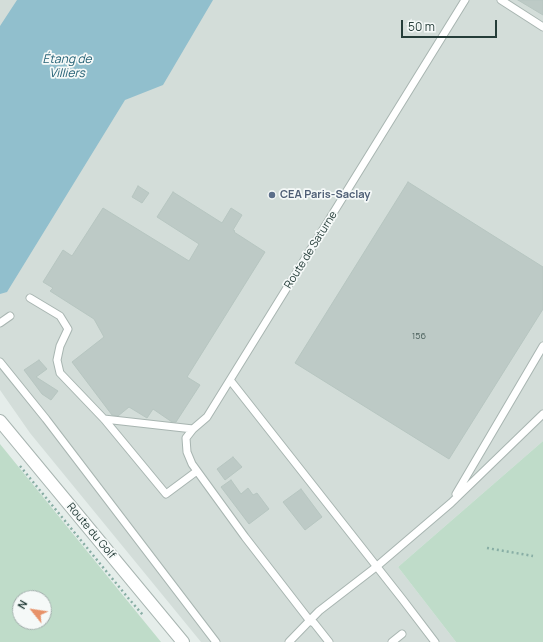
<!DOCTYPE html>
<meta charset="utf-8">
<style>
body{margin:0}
#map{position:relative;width:543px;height:642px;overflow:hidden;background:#e5edea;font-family:Manrope,sans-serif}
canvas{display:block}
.north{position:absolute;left:12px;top:590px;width:40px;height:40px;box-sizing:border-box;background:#f5f9f8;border:1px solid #a2aeac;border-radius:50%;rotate:300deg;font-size:11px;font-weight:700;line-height:16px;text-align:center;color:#253d39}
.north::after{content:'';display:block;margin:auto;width:14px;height:18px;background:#e79269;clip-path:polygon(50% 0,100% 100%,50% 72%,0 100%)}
.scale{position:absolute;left:401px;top:20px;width:96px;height:18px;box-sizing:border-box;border:2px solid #253d39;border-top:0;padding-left:5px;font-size:12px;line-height:14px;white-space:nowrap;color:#253d39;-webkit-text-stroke:3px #f5f9f8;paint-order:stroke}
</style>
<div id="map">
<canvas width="543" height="642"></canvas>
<div class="north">N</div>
<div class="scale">50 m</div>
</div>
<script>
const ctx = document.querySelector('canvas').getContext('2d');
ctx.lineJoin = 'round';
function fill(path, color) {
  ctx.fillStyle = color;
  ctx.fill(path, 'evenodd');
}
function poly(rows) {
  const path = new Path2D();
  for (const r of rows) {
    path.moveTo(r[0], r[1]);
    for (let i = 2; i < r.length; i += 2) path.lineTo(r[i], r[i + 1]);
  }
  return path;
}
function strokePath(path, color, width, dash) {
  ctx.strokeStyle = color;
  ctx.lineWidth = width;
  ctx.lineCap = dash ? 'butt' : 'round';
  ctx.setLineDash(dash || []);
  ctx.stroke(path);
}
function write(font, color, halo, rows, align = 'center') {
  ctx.font = font + ' Manrope,sans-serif';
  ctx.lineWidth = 3.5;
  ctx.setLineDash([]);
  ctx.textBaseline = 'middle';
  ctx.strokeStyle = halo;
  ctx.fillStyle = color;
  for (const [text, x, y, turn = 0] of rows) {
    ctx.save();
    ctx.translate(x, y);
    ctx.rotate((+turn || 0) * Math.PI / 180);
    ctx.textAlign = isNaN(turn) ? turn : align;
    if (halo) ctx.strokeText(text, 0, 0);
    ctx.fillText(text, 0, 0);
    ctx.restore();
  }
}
fill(poly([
 [0,0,543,0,543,441,398,567,456,642,201,642,30,433,0,390]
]), '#d3ddd9');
fill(poly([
 [543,441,543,642,456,642,398,567],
 [0,444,121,593,161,642,0,642],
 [20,598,44,598,44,622,20,622]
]), '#bfdcc9');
fill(poly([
 [17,0,213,0,163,85,125,100,7,292,0,294,0,26]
]), '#91bfcd');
const building = poly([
 [518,0,543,0,543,15,518,0],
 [408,182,543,267,543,309,449,459,295,363,408,182],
 [138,186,149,193,142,203,132,197,138,186],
 [173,192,222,223,231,208,242,215,233,230,235,231,234,232,265,252,187,377,200,385,176,422,172,422,153,409,147,418,129,407,118,416,112,415,72,362,104,337,94,319,50,291,53,288,43,282,63,250,72,256,103,208,189,261,199,244,157,217,173,192],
 [39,360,47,369,36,377,58,391,51,400,42,394,24,370,39,360],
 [233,457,242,467,225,480,217,469,233,457],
 [231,480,241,494,248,488,253,495,257,493,269,509,249,524,221,487,231,480],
 [301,489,322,517,305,530,283,502,301,489]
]);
fill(building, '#bdcac6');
strokePath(building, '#b7c6c1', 1);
const service = poly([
 [501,0,543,27],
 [30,298,60,316,68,329,60,346,57,360,60,373,104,419,166,494,197,471],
 [0,323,10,316],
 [0,362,46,419,216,642],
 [230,380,403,600,435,642],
 [104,419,193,429],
 [456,494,543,346],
 [289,642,319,611,376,567,451,503,543,414],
 [329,642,314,623,310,621,245,537,192,464,187,452,186,438,193,429,207,417,465,0],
 [392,642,402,634]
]);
const tertiary = poly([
 [0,421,183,642]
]);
strokePath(service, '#a8b5b1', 9);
strokePath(tertiary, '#a8b5b1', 14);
strokePath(poly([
 [20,466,129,599,143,615],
 [487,548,533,556]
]), '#88aea5', 2.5, [2, 3]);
strokePath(service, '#fff', 7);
strokePath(tertiary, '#fff', 12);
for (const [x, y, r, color] of [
 [272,195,4,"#5c6f8a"]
]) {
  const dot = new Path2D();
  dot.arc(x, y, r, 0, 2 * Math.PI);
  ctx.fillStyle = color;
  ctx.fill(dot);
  strokePath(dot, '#f5f9f8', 1.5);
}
write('9px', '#4b605c', null, [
 ["156",419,336]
]);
write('bold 11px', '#4e5e75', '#f5f9f8', [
 ["CEA Paris-Saclay",280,195]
], 'left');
write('11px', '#253d39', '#f5f9f8', [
 ["Route de Saturne",311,250,-58],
 ["Route du Golf",91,531,50]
]);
write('italic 12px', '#246175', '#f5f9f8', [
 ["Étang de",67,60],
 ["Villiers",67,74]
]);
</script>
